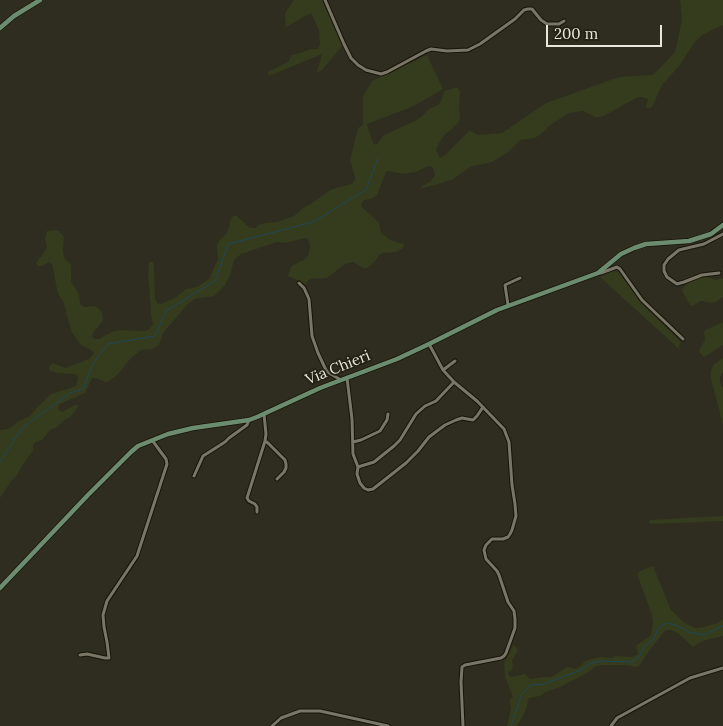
<!DOCTYPE html>
<style>
body{margin:0}
#map{position:relative;width:723px;height:726px;overflow:hidden;background:#2f2d1f;font-family:Lora,serif}
canvas{display:block}
.scale{position:absolute;left:546px;top:25px;width:116px;height:22px;box-sizing:border-box;border:2px solid #e8e7de;border-top:0;padding-left:6px;font-size:15px;line-height:18px;white-space:nowrap;color:#e8e7de;-webkit-text-stroke:4px #262316;paint-order:stroke}
</style>
<div id="map">
<canvas width="723" height="726"></canvas>
<div class="scale">200 m</div>
</div>
<script>
const ctx = document.querySelector('canvas').getContext('2d');
ctx.lineJoin = 'round';
function fill(path, color) {
  ctx.fillStyle = color;
  ctx.fill(path, 'evenodd');
}
function poly(rows) {
  const path = new Path2D();
  for (const r of rows) {
    path.moveTo(r[0], r[1]);
    for (let i = 2; i < r.length; i += 2) path.lineTo(r[i], r[i + 1]);
  }
  return path;
}
function strokePath(path, color, width, dash) {
  ctx.strokeStyle = color;
  ctx.lineWidth = width;
  ctx.lineCap = dash ? 'butt' : 'round';
  ctx.setLineDash(dash || []);
  ctx.stroke(path);
}
function write(font, color, halo, rows, align = 'center') {
  ctx.font = font + ' Lora,serif';
  ctx.lineWidth = 4;
  ctx.setLineDash([]);
  ctx.textBaseline = 'middle';
  ctx.strokeStyle = halo;
  ctx.fillStyle = color;
  for (const [text, x, y, turn = 0] of rows) {
    ctx.save();
    ctx.translate(x, y);
    ctx.rotate((+turn || 0) * Math.PI / 180);
    ctx.textAlign = isNaN(turn) ? turn : align;
    if (halo) ctx.strokeText(text, 0, 0);
    ctx.fillText(text, 0, 0);
    ctx.restore();
  }
}
fill(poly([
 [294,0,323,0,343,45,327,64,321,71,317,72,322,54,269,76,268,72,288,62,292,55,312,49,318,49,320,44,319,30,311,13,286,27,285,18,285,14,287,10],
 [680,0,723,0,723,25,702,35,694,43,680,65,662,85,653,105,651,108,646,108,648,99,642,97,636,98,604,116,600,117,595,117,583,111,569,113,549,126,541,134,535,138,520,140,508,152,492,162,470,167,452,180,424,188,420,189,424,185,430,182,435,175,433,168,430,166,426,167,416,172,402,174,390,171,386,172,377,195,371,199,364,200,361,204,362,207,379,223,381,233,390,240,404,244,403,248,397,252,383,253,379,255,375,261,367,268,363,268,353,262,345,264,327,278,311,279,308,281,306,284,288,276,290,269,292,266,305,259,308,256,310,246,308,239,305,238,285,243,277,242,241,254,234,260,230,275,225,285,214,296,195,299,189,303,163,333,159,345,153,349,141,350,131,358,118,374,109,381,105,382,96,378,92,378,85,393,60,404,58,407,59,410,62,412,75,405,79,406,70,417,63,421,57,427,50,430,42,440,34,443,33,446,33,451,23,464,17,475,12,480,0,498,0,430,8,429,14,425,17,422,30,416,35,410,51,394,76,386,78,379,77,375,73,374,58,373,50,371,49,367,51,364,54,363,58,365,65,368,89,359,94,353,91,350,81,345,72,333,63,301,58,294,52,264,49,262,42,266,38,266,36,263,47,248,45,238,47,231,55,230,59,231,64,237,63,250,64,258,71,265,71,281,79,294,80,303,82,306,86,307,93,306,97,307,102,312,103,321,93,333,92,337,95,339,99,339,112,332,119,330,145,331,148,330,153,324,151,314,151,310,148,274,149,262,153,262,154,266,155,299,157,303,161,304,175,298,186,289,197,287,209,279,218,259,217,248,217,245,219,241,227,233,231,219,233,216,237,216,249,227,253,228,256,228,258,225,265,223,277,222,294,216,303,208,314,202,330,190,351,184,354,182,355,178,350,160,358,128,363,125,363,96,372,81,427,55,443,89,414,106,367,124,373,143,376,145,384,135,415,121,421,117,429,109,438,105,442,99,444,91,454,88,458,88,460,91,459,107,460,119,458,123,450,131,446,133,439,143,436,150,440,158,445,155,470,130,477,135,502,133,546,103,619,77,653,75,675,52,682,20],
 [612,271,616,271,621,273,641,303,681,342,679,346,680,350,600,277],
 [699,277,707,277,716,280,723,278,723,297,714,303,700,301,693,306,690,305,683,293,682,289,688,283],
 [723,322,723,345,704,357,700,353,699,350,705,340,704,333,705,330],
 [723,358,723,372,720,377,720,381,723,388,723,425,711,379,711,371,713,365],
 [723,516,723,521,653,524,649,523,650,520],
 [653,566,671,610,685,623,695,628,699,628,718,623,723,619,723,636,702,641,693,647,678,633,671,630,668,630,664,632,649,651,639,666,636,667,625,665,604,665,596,666,587,673,560,687,546,692,540,696,529,698,525,712,517,726,507,726,511,708,510,702,510,699,513,697,505,676,504,663,509,654,513,645,516,647,518,651,512,660,513,668,511,671,508,673,509,676,512,677,525,674,530,679,544,677,552,677,565,668,568,667,576,669,579,667,585,661,592,659,600,657,611,658,615,656,632,657,638,654,636,646,651,635,653,624,652,615,637,574,640,571]
]), '#353b1d');
strokePath(poly([
 [0,462,22,428,70,393,83,389,93,364,108,344,155,336,166,311,215,281,228,244,313,222,366,190,378,158],
 [511,726,522,694,531,685,544,684,581,670,589,664,600,661,631,662,640,656,644,647,654,639,658,628,667,623,676,625,689,632,704,635,723,626]
]), '#1d4859', 1);
const street = poly([
 [325,0,344,44,351,58,358,65,366,70,381,74,387,72,426,51,431,49,447,51,468,50,480,44,515,19,524,10,528,9,532,9,541,20,547,24,559,24,564,21],
 [599,273,601,273,617,267,620,269,642,300,683,339],
 [719,273,702,275,684,282,677,284,667,277,664,271,664,265,668,259,679,250,704,244,723,234],
 [299,283,304,288,309,299,312,336,318,353,326,370,329,373,341,380],
 [508,305,505,285,520,278],
 [429,344,443,370,454,382,477,401,504,429,509,442,512,485,515,504,516,516,512,530,510,534,508,537,503,539,492,539,486,545,484,550,486,559,497,571,499,575,508,602,514,611,515,619,515,628,506,653,504,656,501,658,465,665,462,667,461,682,463,726],
 [443,370,455,361],
 [347,378,352,419,353,454,358,467,357,474,360,483,364,488,368,490,373,489,406,463,418,451,429,437,445,425,456,420,462,418,473,420,477,416,483,407],
 [265,441,268,443,285,460,286,464,286,468,284,472,277,479],
 [353,442,361,440,380,431,387,420,388,414],
 [358,467,374,462,394,446,400,440,416,414,425,406,436,401,454,382],
 [194,476,203,456,225,442,229,438,247,425,249,420],
 [257,512,257,507,255,504,249,501,247,498,265,441,266,434,264,414],
 [80,655,87,654,105,658,109,658,107,642,104,627,103,615,107,601,137,556,167,464,166,459,152,440],
 [272,726,281,718,300,711,320,711,388,726],
 [611,726,617,718,690,678,723,668]
]);
const secondary = poly([
 [0,28,14,16,40,0],
 [0,588,88,495,131,452,138,446,168,434,193,428,249,420,257,417,320,388,397,359,429,344,497,310,598,273,621,254,634,248,646,244,689,241,711,234,723,225]
]);
strokePath(street, '#171509', 5);
strokePath(secondary, '#171509', 6);
strokePath(street, '#797667', 3);
strokePath(secondary, '#6c8c6f', 4.5);
write('15px', '#e8e7de', '#262316', [
 ["Via Chieri",338,368,-22]
]);
</script>
